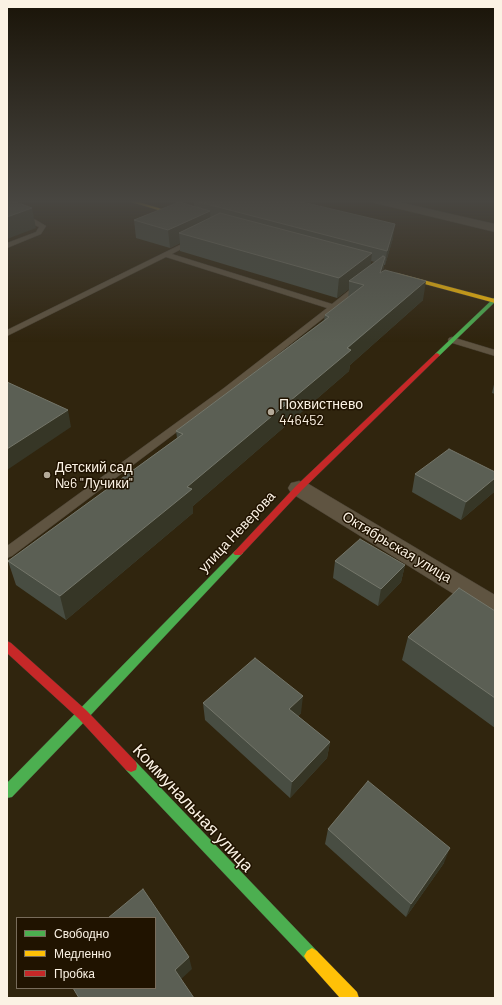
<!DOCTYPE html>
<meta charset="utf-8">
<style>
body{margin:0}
#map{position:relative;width:502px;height:1005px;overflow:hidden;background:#30250e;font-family:Barlow,sans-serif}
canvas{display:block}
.frame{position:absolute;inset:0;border:8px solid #fbf2e4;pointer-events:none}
.legend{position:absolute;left:16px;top:917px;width:140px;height:72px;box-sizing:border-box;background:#201300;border:1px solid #786c5b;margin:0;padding:5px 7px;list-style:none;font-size:12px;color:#fbf2e4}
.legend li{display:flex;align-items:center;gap:8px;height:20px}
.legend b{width:20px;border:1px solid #786c5b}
</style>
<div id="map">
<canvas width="502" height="1005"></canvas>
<div class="frame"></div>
<ul class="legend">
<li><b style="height:5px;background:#4caf50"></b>Свободно</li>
<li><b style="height:5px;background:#ffc107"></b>Медленно</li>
<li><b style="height:5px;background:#c62828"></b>Пробка</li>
</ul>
</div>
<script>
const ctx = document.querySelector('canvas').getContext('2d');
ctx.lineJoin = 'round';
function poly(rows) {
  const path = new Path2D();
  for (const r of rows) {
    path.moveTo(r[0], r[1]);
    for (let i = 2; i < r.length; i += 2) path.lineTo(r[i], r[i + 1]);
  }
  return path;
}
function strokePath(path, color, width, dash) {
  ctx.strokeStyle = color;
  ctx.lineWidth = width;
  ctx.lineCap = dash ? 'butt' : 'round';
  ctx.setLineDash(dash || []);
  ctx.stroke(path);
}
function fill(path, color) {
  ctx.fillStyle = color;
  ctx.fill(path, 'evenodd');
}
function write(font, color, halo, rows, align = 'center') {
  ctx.font = font + ' Barlow,sans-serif';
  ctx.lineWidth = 3;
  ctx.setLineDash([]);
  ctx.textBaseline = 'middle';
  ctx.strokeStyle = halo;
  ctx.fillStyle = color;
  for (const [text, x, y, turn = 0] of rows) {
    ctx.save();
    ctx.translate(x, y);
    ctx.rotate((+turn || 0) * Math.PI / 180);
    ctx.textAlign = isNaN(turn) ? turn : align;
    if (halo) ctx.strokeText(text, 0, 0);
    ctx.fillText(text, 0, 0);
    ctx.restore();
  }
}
const lane = poly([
 [7,209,36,220,46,226,41,234,7,248,7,243,36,232,39,227,7,213,7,209],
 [194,238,196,239,196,241,172,254,332,304,357,284,363,284,364,286,230,392,12,556,7,558,7,546,224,388,327,308,166,257,7,336,7,330,194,238],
 [452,337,495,350,495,356,449,342,448,340,449,338,452,337]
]);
const street = poly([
 [373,201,394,201,495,224,495,232,375,203,373,201],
 [299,481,307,483,495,595,495,617,486,614,291,493,288,488,291,483,299,481]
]);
const fast = poly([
 [495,297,495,302,439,356,435,356,435,354,495,297],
 [238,549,241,551,243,553,241,555,87,719,12,797,7,798,7,783,235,551,238,549],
 [131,760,136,762,317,951,320,956,317,961,312,964,307,961,126,770,125,766,126,762,131,760]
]);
const slow = poly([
 [128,201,135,201,192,218,188,219,128,201],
 [397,273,495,299,495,303,395,276,395,274,397,273],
 [312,948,317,951,357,992,359,998,340,998,307,961,304,956,307,951,312,948]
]);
const jam = poly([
 [437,353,440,355,439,356,302,490,241,555,235,555,233,553,235,551,296,486,435,354,437,353],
 [7,641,11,643,87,711,136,762,137,766,136,770,131,772,126,770,79,719,7,653,7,641]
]);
strokePath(lane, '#453d2f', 1);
strokePath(street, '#453d2f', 1);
strokePath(fast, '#453d2f', 1);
strokePath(slow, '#453d2f', 1);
strokePath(jam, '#453d2f', 1);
fill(lane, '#5f5441');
fill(street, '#5f5441');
fill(fast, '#4caf50');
fill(slow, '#ffc107');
fill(jam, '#c62828');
fill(poly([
 [193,201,298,201,393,238,385,265,384,265,383,271,423,300,350,365,349,371,193,506,193,513,66,620,16,585,8,561,177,438,176,431,324,320,325,315,348,298,349,289,337,298,180,251,180,243,170,248,136,238,134,220,194,206],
 [371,261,375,262,370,265],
 [495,380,495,394,492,393],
 [415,474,494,492,461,520,412,492],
 [335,561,405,565,401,582,378,606,333,578],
 [495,611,495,728,402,660,408,637],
 [203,703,301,713,298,716,330,742,327,758,290,798,205,720],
 [328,829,444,863,406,917,325,844]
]), '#484d42');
fill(poly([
 [32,208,36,228,7,239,7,217],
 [210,211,211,228,179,233,180,243,170,248,168,230],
 [395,224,393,238,385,265,387,251],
 [372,253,370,272,349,281,349,289,337,298,339,278],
 [385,257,382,276,380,273],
 [426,281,423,300,350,365,349,371,193,506,193,513,66,620,60,596],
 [68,410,71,427,7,470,7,449],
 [495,478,495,488,494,492,461,520,466,502],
 [405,565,401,582,378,606,381,589],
 [303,696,301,713,288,725,289,709],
 [330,742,327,758,290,798,292,782],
 [450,848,444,863,406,917,411,904],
 [189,957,192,969,178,982,175,970]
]), '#363626');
const building = poly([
 [7,201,13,201,32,208,7,217,7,201],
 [195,201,298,201,395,224,387,251,195,201],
 [179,202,210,211,168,230,134,220,179,202],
 [220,213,372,253,339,278,179,233,220,213],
 [383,256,385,257,380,273,385,270,426,281,347,348,351,350,187,487,192,489,60,596,8,561,183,434,176,431,329,317,325,315,364,285,349,281,383,256],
 [7,382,68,410,7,449,7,382],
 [449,449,495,472,495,478,466,502,415,474,449,449],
 [360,539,405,565,381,589,335,561,360,539],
 [459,588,495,611,495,698,408,637,459,588],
 [255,658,303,696,289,709,330,742,292,782,203,703,255,658],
 [368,781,450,848,411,904,328,829,368,781],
 [143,889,189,957,175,970,194,998,79,998,73,988,155,988,155,918,108,918,143,889]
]);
fill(building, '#5b5f54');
strokePath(building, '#74766a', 1);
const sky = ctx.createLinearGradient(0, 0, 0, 342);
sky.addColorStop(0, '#1a1408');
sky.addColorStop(0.59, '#484641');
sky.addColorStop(1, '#48464100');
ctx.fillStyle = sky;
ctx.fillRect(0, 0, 502, 342);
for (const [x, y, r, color] of [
 [271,412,4,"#b4aa99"],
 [47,475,4,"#b4aa99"]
]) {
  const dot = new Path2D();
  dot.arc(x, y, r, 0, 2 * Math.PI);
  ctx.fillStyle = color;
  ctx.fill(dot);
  strokePath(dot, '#201300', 1.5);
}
write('14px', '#fbf2e4', '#201300', [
 ["Похвистнево",279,404],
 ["446452",279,420],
 ["Детский сад",55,467],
 ["№6 \"Лучики\"",55,483]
], 'left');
write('14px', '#fbf2e4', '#201300', [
 ["улица Неверова",237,532,-47],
 ["Октябрьская улица",397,547,31]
]);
write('17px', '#fbf2e4', '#201300', [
 ["Коммунальная улица",193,808,47]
]);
</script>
